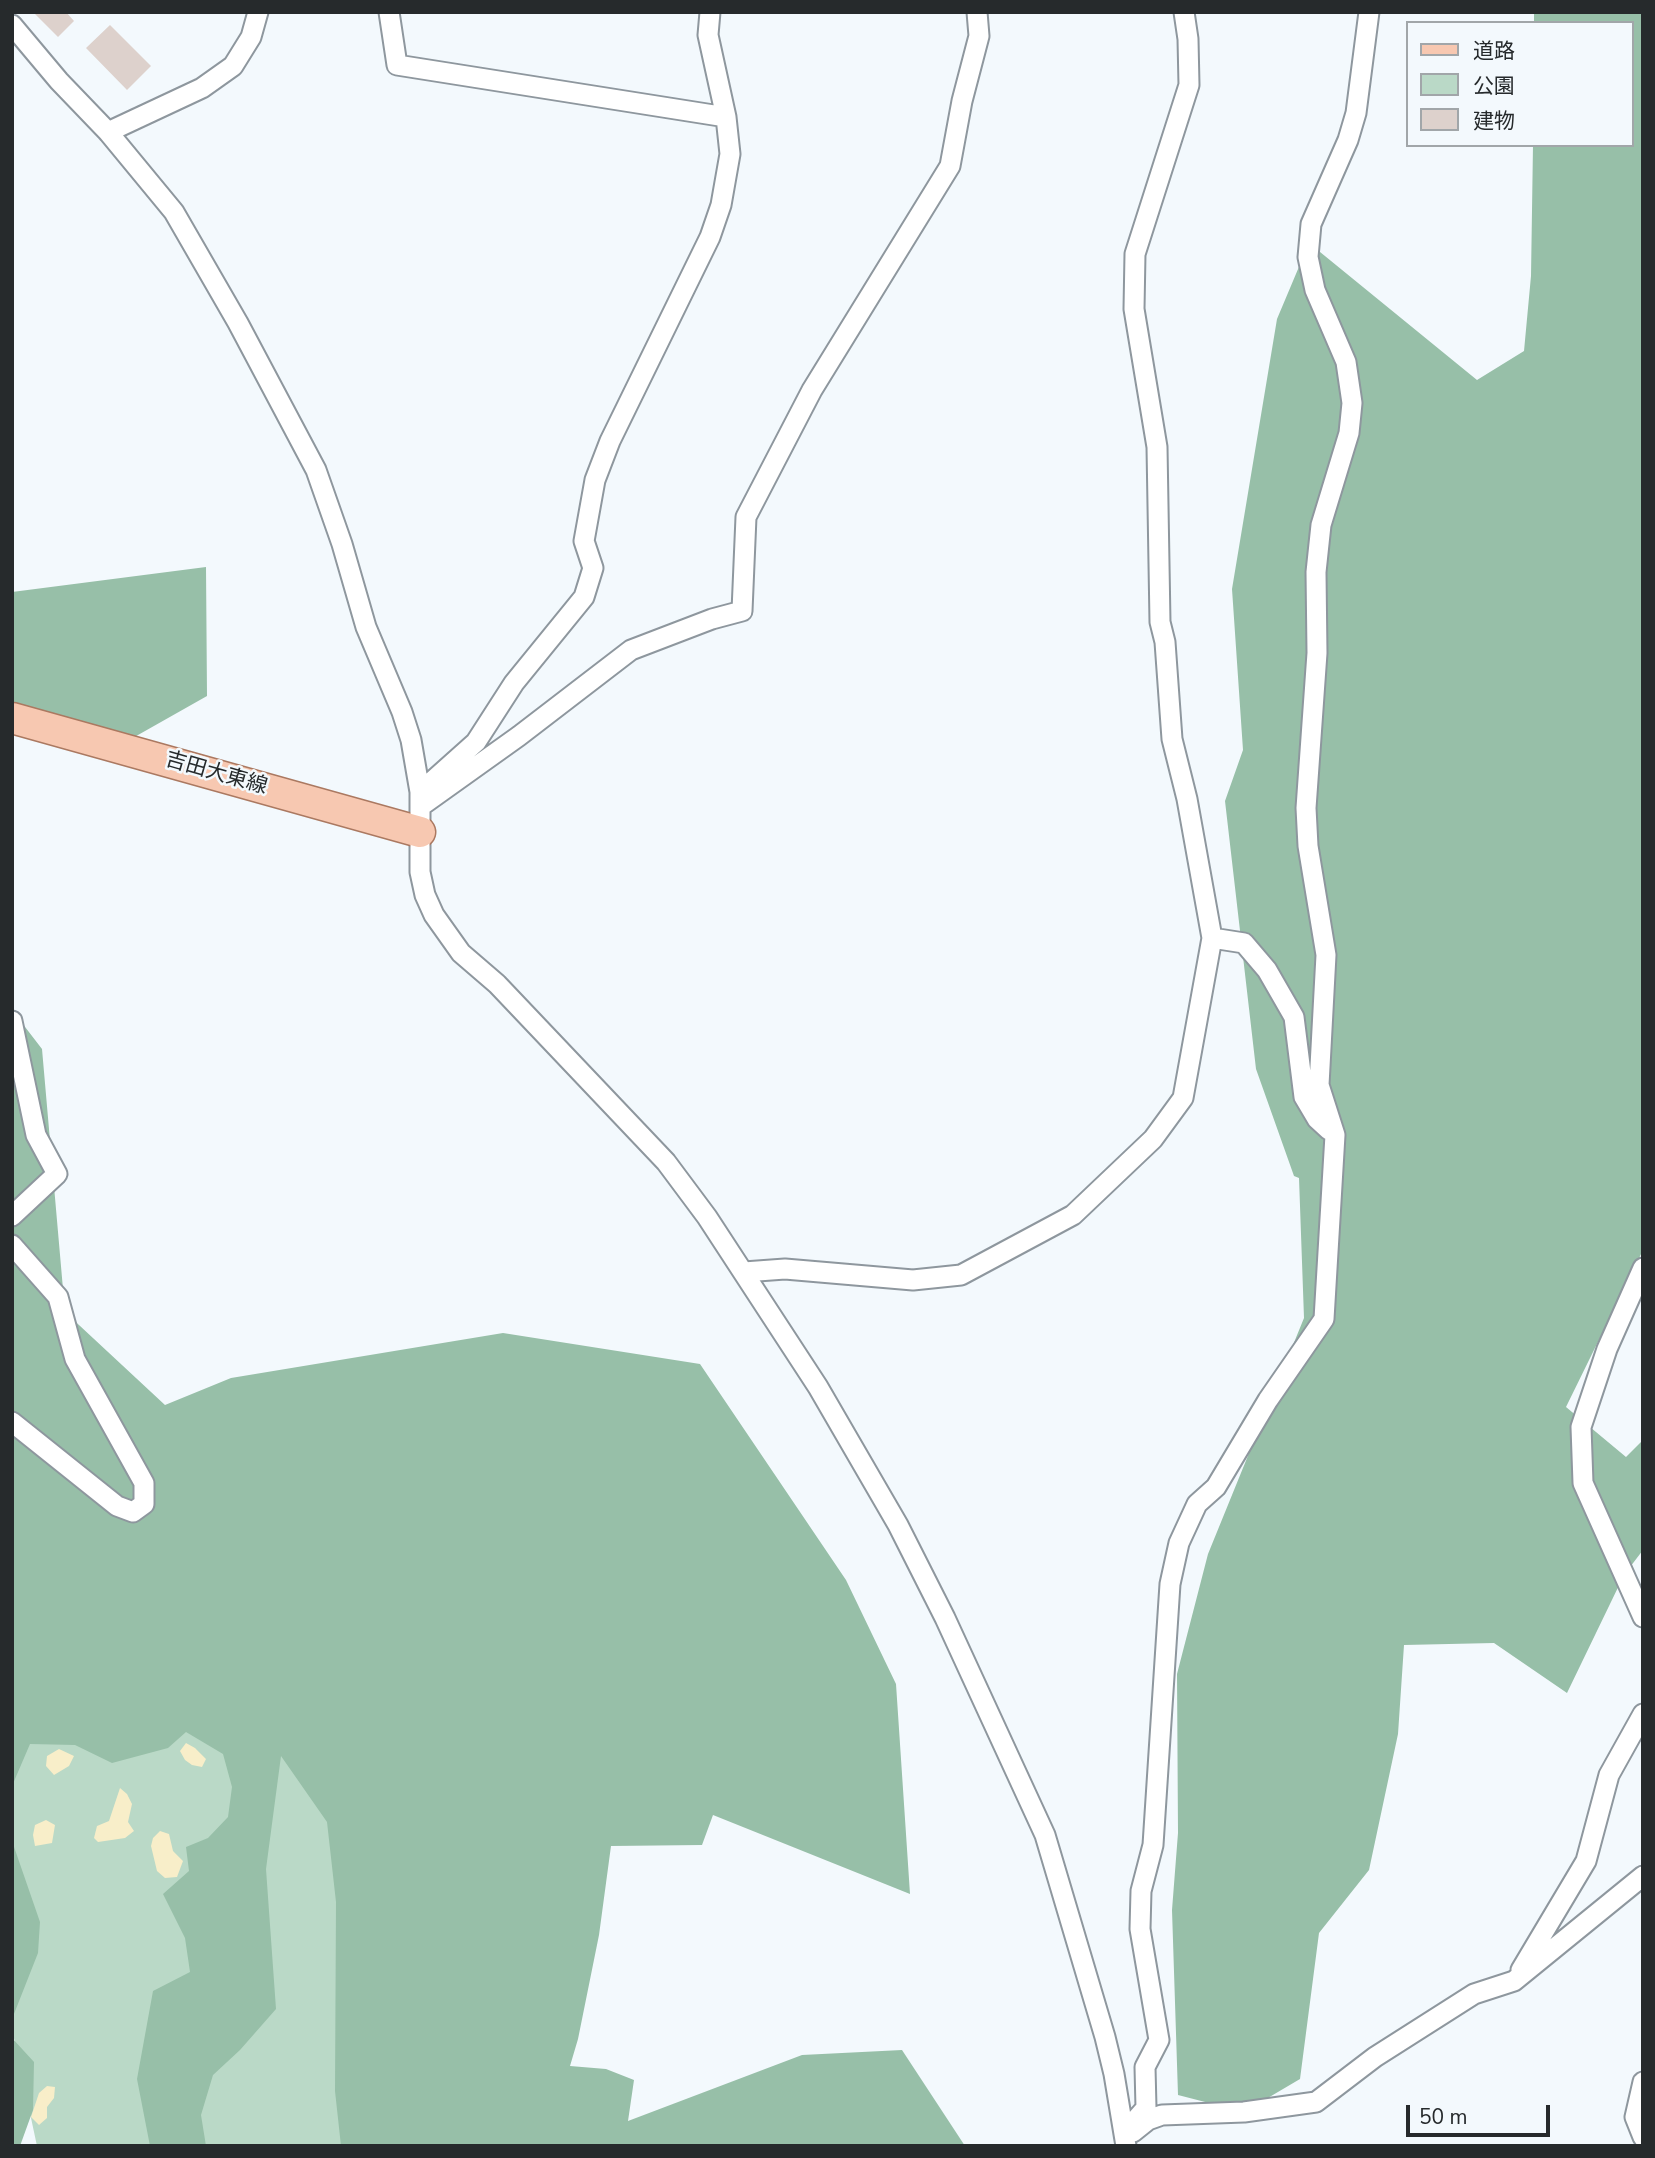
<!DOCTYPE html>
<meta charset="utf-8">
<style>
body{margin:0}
#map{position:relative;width:1655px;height:2158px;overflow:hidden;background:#f3f9fd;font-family:"Nunito Sans","Noto Sans JP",sans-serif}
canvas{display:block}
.frame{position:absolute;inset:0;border:14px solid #262a2c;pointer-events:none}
.legend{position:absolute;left:1406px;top:21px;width:228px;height:126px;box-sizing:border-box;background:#f3f9fd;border:2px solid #a1a6a9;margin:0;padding:9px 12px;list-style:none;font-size:21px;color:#262a2c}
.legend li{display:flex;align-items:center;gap:14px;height:35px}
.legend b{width:35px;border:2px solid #a1a6a9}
.scale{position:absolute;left:1406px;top:2105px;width:144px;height:32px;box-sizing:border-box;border:4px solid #262a2c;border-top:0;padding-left:9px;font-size:21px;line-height:24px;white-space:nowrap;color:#262a2c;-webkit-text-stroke:5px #f3f9fd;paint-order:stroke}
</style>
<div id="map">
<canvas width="1655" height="2158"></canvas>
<div class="frame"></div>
<ul class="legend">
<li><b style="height:9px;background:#f7c8b1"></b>道路</li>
<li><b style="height:19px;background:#bad9c7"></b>公園</li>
<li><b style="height:19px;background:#ddd1cc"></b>建物</li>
</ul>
<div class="scale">50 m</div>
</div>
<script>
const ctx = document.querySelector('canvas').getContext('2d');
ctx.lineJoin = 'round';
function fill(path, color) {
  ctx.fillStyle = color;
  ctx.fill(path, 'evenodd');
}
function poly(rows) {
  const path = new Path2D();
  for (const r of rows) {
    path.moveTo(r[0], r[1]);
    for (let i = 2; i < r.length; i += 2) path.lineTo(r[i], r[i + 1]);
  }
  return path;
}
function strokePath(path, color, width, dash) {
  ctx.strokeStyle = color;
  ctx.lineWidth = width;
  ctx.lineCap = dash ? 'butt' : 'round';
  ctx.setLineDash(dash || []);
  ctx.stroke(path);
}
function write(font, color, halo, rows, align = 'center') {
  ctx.font = font + ' "Nunito Sans","Noto Sans JP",sans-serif';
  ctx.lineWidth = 5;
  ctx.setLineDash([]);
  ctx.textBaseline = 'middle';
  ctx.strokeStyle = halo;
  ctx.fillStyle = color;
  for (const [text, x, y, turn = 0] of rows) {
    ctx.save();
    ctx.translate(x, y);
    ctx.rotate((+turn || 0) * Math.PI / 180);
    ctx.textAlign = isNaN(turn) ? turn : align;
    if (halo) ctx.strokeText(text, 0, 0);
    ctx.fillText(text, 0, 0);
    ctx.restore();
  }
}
fill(poly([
 [133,1701,340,1747,381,2146,37,2146,12,2029,12,1751]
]), '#bad9c7');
fill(poly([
 [1534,12,1643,12,1643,1250,1566,1407,1626,1457,1643,1440,1643,1550,1624,1575,1567,1693,1494,1643,1404,1645,1398,1734,1369,1870,1319,1933,1300,2079,1244,2112,1178,2095,1172,1910,1178,1833,1177,1674,1208,1554,1304,1318,1299,1178,1294,1176,1256,1069,1225,801,1243,750,1232,589,1277,319,1309,243,1477,380,1524,351,1531,276,1533,145,1632,145,1632,23,1534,23],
 [206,567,207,696,115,748,12,714,12,592],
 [12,1010,42,1049,65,1312,165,1405,231,1378,503,1333,700,1364,846,1580,896,1684,910,1894,713,1815,702,1845,611,1846,599,1935,578,2039,570,2066,606,2069,634,2080,628,2121,802,2055,902,2050,965,2146,341,2146,335,2091,336,1902,327,1822,281,1756,266,1869,276,2009,240,2050,213,2075,201,2115,206,2146,150,2146,137,2079,153,1991,190,1972,185,1938,163,1894,189,1871,186,1847,208,1838,228,1817,232,1787,223,1754,186,1732,168,1748,112,1763,75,1745,30,1744,12,1786],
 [12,1841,40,1922,38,1953,12,2019],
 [12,2038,34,2062,33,2110,20,2146,12,2146]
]), '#97bfa8');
fill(poly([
 [186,1743,195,1748,206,1759,202,1767,192,1765,185,1760,180,1751],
 [59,1749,74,1756,69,1766,54,1775,46,1766,47,1756],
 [120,1788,127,1794,132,1804,128,1822,134,1831,125,1838,98,1842,94,1838,97,1826,109,1821],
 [46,1820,55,1825,52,1843,35,1846,33,1835,35,1825],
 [160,1831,169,1834,173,1851,183,1861,177,1877,165,1878,157,1871,151,1846,153,1838],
 [47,2086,55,2087,54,2098,47,2107,47,2118,39,2125,31,2117,39,2093]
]), '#f8eec9');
fill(poly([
 [33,12,66,12,74,21,58,37],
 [110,25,151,66,127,90,86,48]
]), '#ddd1cc');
const street = poly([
 [389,12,397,65,726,117],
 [12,25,59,81,108,132,174,212,238,323,316,470,342,544,366,627,402,712,411,740,420,792,420,872,425,895,434,915,461,953,497,984,666,1162,707,1217,818,1387,898,1525,945,1618,1045,1835,1105,2037,1114,2074,1126,2146],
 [108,132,202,88,233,66,251,37,258,12],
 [420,792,476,742,514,683,584,597,593,568,584,541,595,480,610,441,710,237,721,205,730,154,726,117,708,35,710,12],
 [421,806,519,736,631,650,712,619,742,611,746,517,812,390,950,166,962,101,979,36,977,12],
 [1212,938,1244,943,1267,970,1294,1017,1304,1097,1317,1119,1329,1130],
 [12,1021,36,1135,57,1174,12,1216],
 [12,1245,58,1297,75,1359,144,1483,144,1504,133,1512,117,1506,12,1422],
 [1643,1268,1607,1349,1581,1427,1583,1483,1643,1617],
 [744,1272,785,1269,913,1280,961,1275,1073,1215,1153,1139,1183,1098,1212,938,1187,799,1172,739,1165,642,1160,622,1157,447,1134,309,1135,254,1189,85,1188,39,1184,12],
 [1521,1970,1586,1861,1609,1775,1643,1714],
 [1643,2082,1635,2117,1643,2137],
 [1133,2132,1148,2120,1162,2115,1244,2112,1316,2102,1375,2057,1474,1994,1514,1981,1643,1876],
 [1125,2140,1131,2125,1146,2108,1145,2067,1159,2040,1140,1929,1141,1891,1153,1845,1170,1584,1179,1543,1197,1504,1216,1487,1268,1400,1324,1319,1335,1135,1319,1085,1326,955,1308,846,1306,808,1317,653,1316,572,1321,525,1349,433,1352,403,1346,362,1315,290,1308,257,1311,224,1348,140,1356,113,1369,12]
]);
const primary = poly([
 [12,718,420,832]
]);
strokePath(street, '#8e979e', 23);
strokePath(primary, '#ab7961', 33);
strokePath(street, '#fff', 19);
strokePath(primary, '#f7c8b1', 30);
write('21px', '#262a2c', '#f3f9fd', [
 ["吉田大東線",216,774,16]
]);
</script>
